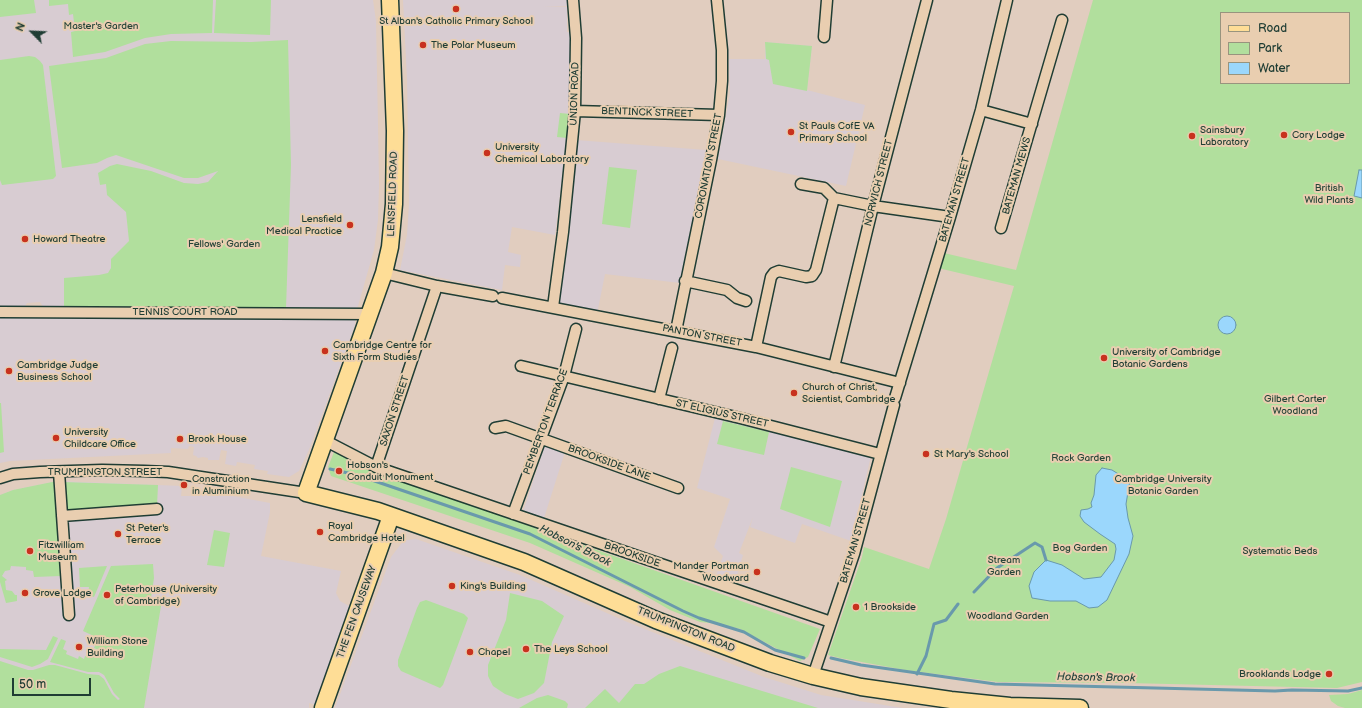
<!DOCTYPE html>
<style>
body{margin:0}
#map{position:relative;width:1362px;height:708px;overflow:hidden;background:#e1cdbf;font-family:"Balsamiq Sans",sans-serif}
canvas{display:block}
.legend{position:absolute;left:1220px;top:12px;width:130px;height:72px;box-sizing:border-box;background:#e9ceb0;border:1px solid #98947e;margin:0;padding:5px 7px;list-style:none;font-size:12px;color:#1f3d34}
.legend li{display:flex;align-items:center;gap:8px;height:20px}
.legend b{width:20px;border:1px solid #98947e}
.north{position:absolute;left:12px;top:12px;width:40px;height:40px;-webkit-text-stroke:3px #e9ceb0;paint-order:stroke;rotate:294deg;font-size:11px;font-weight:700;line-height:16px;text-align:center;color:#1f3d34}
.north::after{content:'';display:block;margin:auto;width:14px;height:18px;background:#1f3d34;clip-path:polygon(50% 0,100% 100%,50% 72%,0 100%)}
.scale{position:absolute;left:12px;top:678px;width:79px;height:18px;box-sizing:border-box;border:2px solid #1f3d34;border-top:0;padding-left:5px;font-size:12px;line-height:14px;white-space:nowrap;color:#1f3d34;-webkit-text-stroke:3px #e9ceb0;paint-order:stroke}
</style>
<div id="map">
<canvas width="1362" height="708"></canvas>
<ul class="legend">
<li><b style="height:5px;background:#fedd96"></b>Road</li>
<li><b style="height:11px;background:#b1df9d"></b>Park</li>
<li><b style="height:11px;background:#9bd7fc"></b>Water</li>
</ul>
<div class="north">N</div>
<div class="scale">50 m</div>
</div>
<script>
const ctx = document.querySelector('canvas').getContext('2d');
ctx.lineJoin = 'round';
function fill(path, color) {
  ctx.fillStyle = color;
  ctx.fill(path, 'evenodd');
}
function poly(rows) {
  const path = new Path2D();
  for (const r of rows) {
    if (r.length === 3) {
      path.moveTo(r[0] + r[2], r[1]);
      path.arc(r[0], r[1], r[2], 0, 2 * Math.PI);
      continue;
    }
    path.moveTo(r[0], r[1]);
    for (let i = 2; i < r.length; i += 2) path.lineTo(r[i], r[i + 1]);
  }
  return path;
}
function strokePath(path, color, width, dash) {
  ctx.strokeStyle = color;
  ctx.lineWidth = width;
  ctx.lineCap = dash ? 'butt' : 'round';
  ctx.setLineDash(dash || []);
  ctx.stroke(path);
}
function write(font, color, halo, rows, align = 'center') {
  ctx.font = font + ' "Balsamiq Sans",sans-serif';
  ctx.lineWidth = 4;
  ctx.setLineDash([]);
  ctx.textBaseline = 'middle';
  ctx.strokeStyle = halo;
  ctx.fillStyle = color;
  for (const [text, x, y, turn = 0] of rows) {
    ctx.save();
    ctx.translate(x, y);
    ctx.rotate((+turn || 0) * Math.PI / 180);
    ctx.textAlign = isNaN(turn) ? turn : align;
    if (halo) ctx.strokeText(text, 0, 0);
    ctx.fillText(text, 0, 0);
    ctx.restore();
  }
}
fill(poly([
 [0,0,373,0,376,21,378,124,379,185,378,220,374,250,358,306,354,311,44,308,40,302,27,303,25,306,23,307,0,309],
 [403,0,568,0,569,6,543,7,567,7,567,32,573,33,570,114,555,235,512,227,508,252,521,255,520,267,505,265,502,290,400,270,407,235,409,204,407,79],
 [765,42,812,46,807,90,865,105,846,186,718,159,730,93,729,59,765,59],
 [576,140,706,150,680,283,605,274,597,314,556,305],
 [0,316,355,319,355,325,309,450,299,471,289,477,267,474,268,471,254,469,255,465,237,462,236,466,225,464,227,451,221,450,219,460,208,460,208,458,203,457,198,458,196,456,193,455,194,447,189,446,188,449,171,448,171,453,10,461,0,463],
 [715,418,871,456,851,541,802,524,795,543,750,527,753,517,739,553,743,555,734,585,715,579,723,556,714,547,730,499,697,488],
 [545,445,565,452,544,518,523,512],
 [57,481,182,486,181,496,195,496,195,489,270,503,270,512,261,556,341,571,336,593,340,601,349,606,316,705,309,703,309,708,0,708,0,495,13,490],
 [416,539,520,575,625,621,764,677,821,695,903,708,335,708,391,557,401,544,407,540]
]), '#d8ccd2');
fill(poly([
 [0,0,34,0,36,13,0,17],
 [49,0,213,0,212,33,171,34,145,38,105,52,73,57,71,32,75,31,73,14,69,15,68,4,49,6],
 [216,0,271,0,270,35,214,33],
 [1093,0,1362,0,1362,682,1337,688,1127,683,998,682,905,670,840,658,828,655,862,557,864,547,929,569,946,519,1014,286,938,268,943,257,944,253,1016,270],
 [1221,13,1349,13,1349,83,1221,83],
 [288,40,291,165,286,308,64,306,64,278,99,275,108,273,111,268,111,259,129,241,126,212,107,195,106,184,100,185,98,173,110,166,117,164,151,171,184,183,198,184,208,182,218,171,198,178,184,178,116,155,107,158,97,163,62,168,49,66,106,58,145,44,171,41,251,42],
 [765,42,812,46,807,91,773,84,769,60,766,59],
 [29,56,35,57,40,61,43,65,56,176,53,179,2,185,0,180,0,60],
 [560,113,570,114,567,138,557,137],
 [609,167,637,170,630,228,602,224],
 [0,403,1,403,4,452,0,453],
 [723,421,769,432,764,455,717,444],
 [334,452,374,471,820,629,808,657,800,661,740,629,720,624,700,622,670,610,630,587,530,543,331,476,328,467],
 [791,467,842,481,830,527,780,509],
 [57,481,61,576,34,577,33,571,26,570,26,567,11,566,10,570,5,571,2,576,7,580,5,581,6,590,12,591,15,595,17,595,17,601,6,603,0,582,0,495,13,490],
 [63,482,158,485,157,506,64,511],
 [214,530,230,533,224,567,207,565],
 [153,564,154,578,151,598,162,600,144,708,0,708,0,661,28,670,33,670,49,665,55,665,88,674,99,675,104,679,112,694,118,700,120,699,114,693,104,675,99,672,88,672,50,662,61,639,66,641,63,649,67,651,66,654,78,659,79,656,84,659,85,656,90,658,91,656,96,658,99,650,94,648,98,638,83,631,111,566],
 [107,566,94,597,88,595,89,587,80,587,79,568],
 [510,593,542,601,564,616,552,642,544,683,534,693,518,699,505,694,493,686,488,676,488,665,506,620],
 [426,600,464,614,468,618,443,685,440,688,401,671,398,666,398,660,417,608,420,602],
 [53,636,58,638,48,659,40,664,32,667,0,657,0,649,46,650],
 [680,666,818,708,585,708,605,689,619,703,635,684,644,684,659,674],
 [1362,690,1362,708,1345,708,1338,706,1331,701,1329,695,1348,694],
 [548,695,565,701,568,704,567,708,519,708,537,698]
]), '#b1df9d');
const water = poly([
 [1359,170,1362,170,1362,198,1354,196,1359,170],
 [1227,325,9],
 [1102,468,1112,470,1120,475,1128,476,1130,480,1126,504,1128,518,1133,536,1129,554,1107,600,1098,607,1089,608,1076,601,1050,601,1032,598,1029,586,1034,572,1046,560,1062,565,1084,579,1101,577,1114,560,1116,549,1115,544,1100,534,1084,522,1080,516,1081,510,1088,509,1092,507,1091,503,1094,495,1096,475,1102,468]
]);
fill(water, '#9bd7fc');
strokePath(water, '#6999ac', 1);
strokePath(poly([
 [330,469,357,475,530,534,683,611,699,618,744,632,775,650,804,658],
 [974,592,997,568,1035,543,1042,547,1046,560],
 [831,658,861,665,995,684,1275,691,1292,690,1348,691,1362,688],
 [917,674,926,656,934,624,946,620,958,604]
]), '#6999ac', 3);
const minor = poly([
 [824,37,827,0],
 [981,110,1032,124],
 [575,111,719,115],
 [801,184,824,188,834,198],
 [834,198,873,206,950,217],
 [1001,228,1062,20],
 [384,273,437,286,493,296],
 [685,281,727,290,737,298,746,301],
 [502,298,756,347,900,383],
 [553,307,563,232,575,111,576,38,573,0],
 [0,312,370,314],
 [676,331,711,160,719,115,722,81,722,50,717,0],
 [756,347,771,277,774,273,779,271,806,277,812,276,816,270,834,198],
 [521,366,740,418,880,454],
 [834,367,873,206,927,0],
 [895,398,950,217,981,110,1007,0],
 [659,399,672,348],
 [495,428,506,426,678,488],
 [324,440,376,467,831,622],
 [376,467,437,286],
 [59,472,69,615],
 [0,478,13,474,40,472,102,470,144,471,168,472,306,493],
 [513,514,564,376,576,329],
 [62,516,157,509],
 [813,676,854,554,894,405]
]);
const primary = poly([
 [390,0,395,131,394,204,390,247,384,273,306,493,378,511,524,562,656,620,770,663,813,676,861,687,951,700,1010,706,1080,708],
 [323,708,391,516]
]);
strokePath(minor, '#1f3d34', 13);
strokePath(primary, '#1f3d34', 19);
strokePath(minor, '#e9ceb0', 10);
strokePath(primary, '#fedd96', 16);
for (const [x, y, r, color] of [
 [456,9,4,"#c8321e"],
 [423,45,4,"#c8321e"],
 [791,132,4,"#c8321e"],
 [1284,135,4,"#c8321e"],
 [1192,136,4,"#c8321e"],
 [487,153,4,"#c8321e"],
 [350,225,4,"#c8321e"],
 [25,239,4,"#c8321e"],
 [325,351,4,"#c8321e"],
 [1104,358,4,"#c8321e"],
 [9,371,4,"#c8321e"],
 [794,393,4,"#c8321e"],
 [56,438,4,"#c8321e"],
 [180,439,4,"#c8321e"],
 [926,454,4,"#c8321e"],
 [339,471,4,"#c8321e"],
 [184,485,4,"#c8321e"],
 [320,532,4,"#c8321e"],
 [118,534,4,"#c8321e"],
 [30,551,4,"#c8321e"],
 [757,572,4,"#c8321e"],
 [452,586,4,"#c8321e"],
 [25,593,4,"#c8321e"],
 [107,595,4,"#c8321e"],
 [856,607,4,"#c8321e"],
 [79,647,4,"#c8321e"],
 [526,649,4,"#c8321e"],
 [470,652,4,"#c8321e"],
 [1329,674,4,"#c8321e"]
]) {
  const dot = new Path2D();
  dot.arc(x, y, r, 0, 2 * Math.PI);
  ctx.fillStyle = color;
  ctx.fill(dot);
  strokePath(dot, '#e9ceb0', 1.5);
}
write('10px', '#1f3d34', '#e9ceb0', [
 ["St Alban's Catholic Primary School",456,21,"center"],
 ["The Polar Museum",431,45],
 ["St Pauls CofE VA",799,126],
 ["Primary School",799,138],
 ["Sainsbury",1200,130],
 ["Laboratory",1200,142],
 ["Cory Lodge",1292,135],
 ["University",495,147],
 ["Chemical Laboratory",495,159],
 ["Lensfield",342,219,"right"],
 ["Medical Practice",342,231,"right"],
 ["Howard Theatre",33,239],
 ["Cambridge Centre for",333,345],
 ["Sixth Form Studies",333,357],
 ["University of Cambridge",1112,352],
 ["Botanic Gardens",1112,364],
 ["Cambridge Judge",17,365],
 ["Business School",17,377],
 ["Church of Christ,",802,387],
 ["Scientist, Cambridge",802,399],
 ["University",64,432],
 ["Childcare Office",64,444],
 ["Brook House",188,439],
 ["St Mary's School",934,454],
 ["Hobson's",347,465],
 ["Conduit Monument",347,477],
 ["Construction",192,479],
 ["in Aluminium",192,491],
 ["Royal",328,526],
 ["Cambridge Hotel",328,538],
 ["St Peter's",126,528],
 ["Terrace",126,540],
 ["Fitzwilliam",38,545],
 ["Museum",38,557],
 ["Mander Portman",749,566,"right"],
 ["Woodward",749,578,"right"],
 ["King's Building",460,586],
 ["Peterhouse (University",115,589],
 ["of Cambridge)",115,601],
 ["Grove Lodge",33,593],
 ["1 Brookside",864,607],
 ["William Stone",87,641],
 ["Building",87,653],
 ["The Leys School",534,649],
 ["Chapel",478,652],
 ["Brooklands Lodge",1321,674,"right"]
], 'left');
write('10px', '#264539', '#e9ceb0', [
 ["Master's Garden",101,26],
 ["British",1329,188],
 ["Wild Plants",1329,200],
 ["Fellows' Garden",224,244],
 ["Gilbert Carter",1295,399],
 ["Woodland",1295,411],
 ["Rock Garden",1081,458],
 ["Cambridge University",1163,479],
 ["Botanic Garden",1163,491],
 ["Bog Garden",1080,548],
 ["Systematic Beds",1280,551],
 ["Stream",1004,560],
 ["Garden",1004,572],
 ["Woodland Garden",1008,616]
]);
write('10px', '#1f3d34', '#e9ceb0', [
 ["UNION ROAD",575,94,-88],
 ["BENTINCK STREET",647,113,2],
 ["CORONATION STREET",709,166,-79],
 ["BATEMAN MEWS",1017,176,-74],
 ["NORWICH STREET",879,183,-76],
 ["LENSFIELD ROAD",393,194,-88],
 ["BATEMAN STREET",955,200,-74],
 ["TENNIS COURT ROAD",185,312],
 ["PANTON STREET",702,336,11],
 ["SAXON STREET",395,411,-72],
 ["ST ELIGIUS STREET",722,414,13],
 ["PEMBERTON TERRACE",546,422,-70],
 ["BROOKSIDE LANE",609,463,20],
 ["TRUMPINGTON STREET",105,472],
 ["BATEMAN STREET",856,541,-74],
 ["BROOKSIDE",632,555,19],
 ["THE FEN CAUSEWAY",357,612,-70],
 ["TRUMPINGTON ROAD",686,630,22]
]);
write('italic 11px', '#25453e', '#e9ceb0', [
 ["Hobson's Brook",575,546,27],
 ["Hobson's Brook",1096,678,1]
]);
</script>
